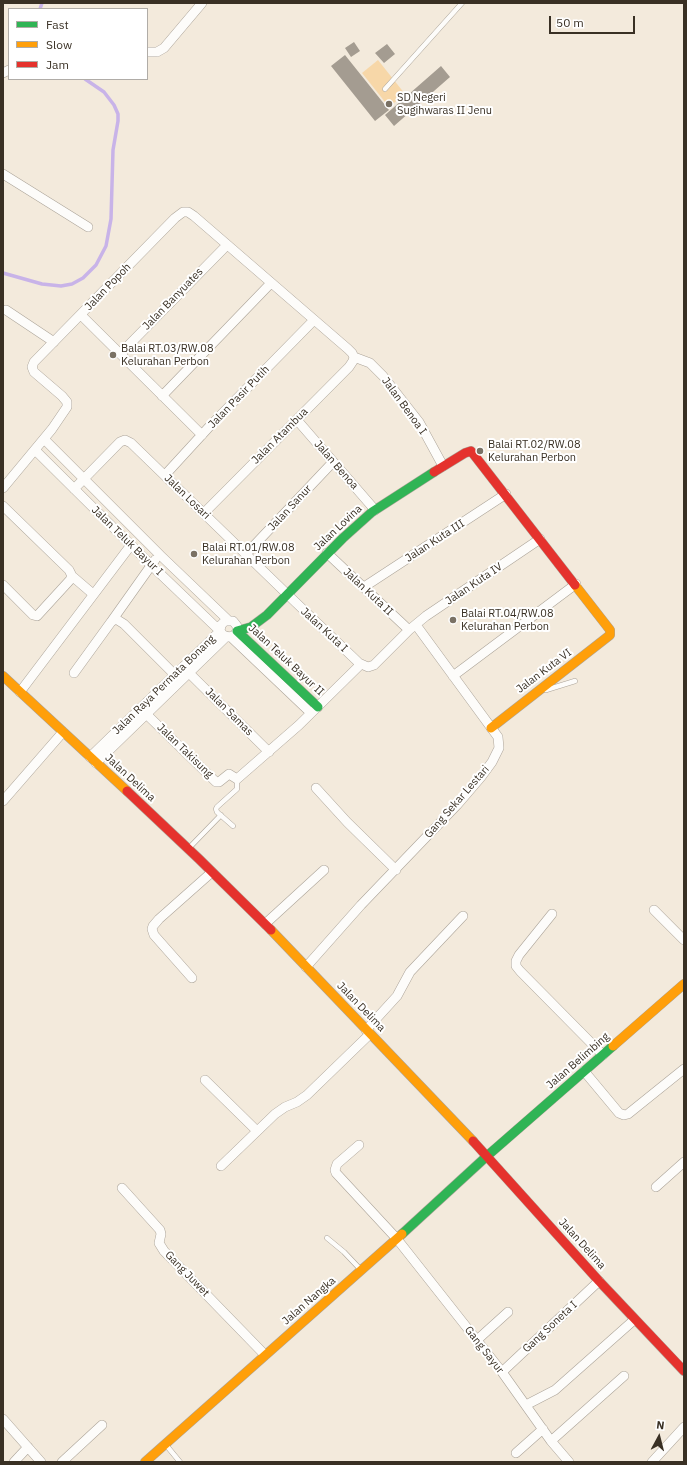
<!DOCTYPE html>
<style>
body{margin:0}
#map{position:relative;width:687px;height:1465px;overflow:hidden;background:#f3eadc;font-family:"IBM Plex Sans",sans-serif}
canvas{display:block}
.frame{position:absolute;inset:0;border:4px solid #393024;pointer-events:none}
.legend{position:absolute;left:8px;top:8px;width:140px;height:72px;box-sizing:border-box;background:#fff;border:1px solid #b0aca7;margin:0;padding:5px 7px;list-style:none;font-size:12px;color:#393024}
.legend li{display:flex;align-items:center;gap:8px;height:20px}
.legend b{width:20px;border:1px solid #b0aca7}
.north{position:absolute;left:639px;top:1417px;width:40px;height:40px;-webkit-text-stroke:3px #fff;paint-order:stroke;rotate:7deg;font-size:11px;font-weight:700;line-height:16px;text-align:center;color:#393024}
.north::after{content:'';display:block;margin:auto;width:14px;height:18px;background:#393024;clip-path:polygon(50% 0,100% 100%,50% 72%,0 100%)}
.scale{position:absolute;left:549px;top:16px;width:86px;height:18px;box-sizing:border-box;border:2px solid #393024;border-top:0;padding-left:5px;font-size:12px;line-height:14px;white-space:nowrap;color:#393024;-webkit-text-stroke:3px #fff;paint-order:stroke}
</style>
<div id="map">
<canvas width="687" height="1465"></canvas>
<div class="frame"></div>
<ul class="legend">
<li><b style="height:5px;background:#30b455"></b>Fast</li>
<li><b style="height:5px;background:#ff9f0a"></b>Slow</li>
<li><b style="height:5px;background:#e5322d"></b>Jam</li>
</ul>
<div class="north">N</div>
<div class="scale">50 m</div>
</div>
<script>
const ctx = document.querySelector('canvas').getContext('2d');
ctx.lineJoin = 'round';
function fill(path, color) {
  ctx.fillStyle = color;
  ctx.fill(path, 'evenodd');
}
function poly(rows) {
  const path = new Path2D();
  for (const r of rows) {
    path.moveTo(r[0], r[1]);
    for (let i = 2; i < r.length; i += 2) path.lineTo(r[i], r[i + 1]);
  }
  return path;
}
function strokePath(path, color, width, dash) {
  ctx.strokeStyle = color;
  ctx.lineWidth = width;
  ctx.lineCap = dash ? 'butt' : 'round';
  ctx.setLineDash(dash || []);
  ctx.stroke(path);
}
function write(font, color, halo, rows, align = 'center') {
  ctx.font = font + ' "IBM Plex Sans",sans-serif';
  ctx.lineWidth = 4;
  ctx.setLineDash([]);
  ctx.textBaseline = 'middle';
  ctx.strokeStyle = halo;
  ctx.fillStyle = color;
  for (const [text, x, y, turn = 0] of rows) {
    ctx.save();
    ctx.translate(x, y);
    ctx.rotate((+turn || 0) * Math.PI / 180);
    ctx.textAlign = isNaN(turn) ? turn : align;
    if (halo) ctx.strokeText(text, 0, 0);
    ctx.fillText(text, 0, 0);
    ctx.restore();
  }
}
fill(poly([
 [378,60,405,94,389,107,362,73]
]), '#f7d7a8');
strokePath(poly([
 [40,9,42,3],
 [3,273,42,284,61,286,72,284,83,278,96,265,106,246,111,219,113,150,118,121,118,114,114,105,104,92,85,79]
]), '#c8b3e8', 3.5);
fill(poly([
 [354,42,360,51,351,57,345,48],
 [387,44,395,54,384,63,375,53],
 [345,55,389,110,375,121,331,66],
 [441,66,450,77,394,126,385,115]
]), '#a49c91');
const lane = poly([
 [385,89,462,3],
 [546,690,575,681],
 [233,826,217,812,216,809,217,807,237,789,237,779],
 [189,848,221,815],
 [327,1238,344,1252,361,1270],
 [166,1445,180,1462]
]);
const street = poly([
 [147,52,157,52,164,48,202,3],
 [3,73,9,70],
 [3,174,88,227],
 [6,310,54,342],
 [81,315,202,435],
 [120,354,227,245],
 [354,357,370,363,383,376,419,422,443,466],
 [162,396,271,283],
 [297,420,375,510],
 [44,439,160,555,228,620],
 [35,450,151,565,220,631,223,635,228,637,234,636,237,631,237,626,233,621,225,621,221,625,220,631],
 [165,475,209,427,314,320],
 [3,488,52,429,67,407,67,402,62,396,34,372,32,367,34,362,175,218,183,212,188,212,194,216,348,349,352,353,354,357],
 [74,489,120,442,125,440,131,443,288,595,359,663,368,667,374,665,409,630,426,616,540,539],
 [3,506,69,570,72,576,70,580,37,616,33,615,3,585],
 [204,513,349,367,353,361,354,357],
 [327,553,409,630],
 [246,554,333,462],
 [72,576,93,594],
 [364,587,506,494],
 [111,622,155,560],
 [231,637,311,713],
 [185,669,269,752],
 [74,673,111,622,116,619,124,624,178,678],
 [453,676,576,584],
 [20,692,131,545],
 [140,708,216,782,219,782,229,774,237,779,299,725,361,664],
 [90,757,220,631],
 [96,763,226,637],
 [316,788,347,822,396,870],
 [3,801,63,732],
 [654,910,684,940],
 [552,914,519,955,516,961,516,966,520,971,603,1055],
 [265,924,324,870],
 [306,967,361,905,457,805,481,777,492,762,499,748,498,737,416,625],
 [192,978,154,935,152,929,153,926,159,919,212,872],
 [366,1030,397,996,410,972,463,916],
 [584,1071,619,1113,624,1115,628,1114,684,1069],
 [205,1080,257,1131],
 [359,1145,337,1164,335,1170,336,1173,397,1239,502,1372,551,1441,569,1462],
 [221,1166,275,1114,285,1107,297,1102,307,1095,370,1034],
 [656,1187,684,1162],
 [122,1188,160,1230,161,1234,159,1243,164,1251,265,1355],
 [477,1340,508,1312],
 [502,1372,599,1281],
 [526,1405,555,1390,634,1320],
 [3,1419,41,1462],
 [551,1441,624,1376],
 [516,1453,543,1429],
 [14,1462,28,1447],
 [62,1462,102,1425],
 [652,1462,684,1427]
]);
const fast = poly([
 [318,707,237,631,251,627,267,615,343,538,372,512,434,472],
 [402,1234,487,1156,613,1046]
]);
const slow = poly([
 [3,676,127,791],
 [491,728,610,635,610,630,575,585],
 [271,930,473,1141],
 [613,1046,684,984],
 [145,1462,402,1234]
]);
const jam = poly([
 [434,472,465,453,471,451,575,585],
 [127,791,199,859,271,930],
 [473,1141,599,1281,684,1371]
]);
strokePath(lane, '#aba398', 5.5);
strokePath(street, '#aba398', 10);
strokePath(fast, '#aba398', 10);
strokePath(slow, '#aba398', 10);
strokePath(jam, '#aba398', 10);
strokePath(lane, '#fdfcfa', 4.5);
strokePath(street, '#fdfcfa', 9);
strokePath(fast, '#30b455', 9);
strokePath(slow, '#ff9f0a', 9);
strokePath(jam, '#e5322d', 9);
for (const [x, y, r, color] of [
 [389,104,4,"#7a7164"],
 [113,355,4,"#7a7164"],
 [480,451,4,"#7a7164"],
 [194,554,4,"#7a7164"],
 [453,620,4,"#7a7164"]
]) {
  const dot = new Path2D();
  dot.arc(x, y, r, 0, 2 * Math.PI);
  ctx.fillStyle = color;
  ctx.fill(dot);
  strokePath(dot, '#fff', 1.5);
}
write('11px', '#393024', '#fff', [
 ["SD Negeri",397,98],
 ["Sugihwaras II Jenu",397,111],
 ["Balai RT.03/RW.08",121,349],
 ["Kelurahan Perbon",121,362],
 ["Balai RT.02/RW.08",488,445],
 ["Kelurahan Perbon",488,458],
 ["Balai RT.01/RW.08",202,548],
 ["Kelurahan Perbon",202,561],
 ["Balai RT.04/RW.08",461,614],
 ["Kelurahan Perbon",461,627]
], 'left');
write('11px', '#393024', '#fff', [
 ["Jalan Popoh",108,287,-46],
 ["Jalan Banyuates",173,299,-46],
 ["Jalan Pasir Putih",239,397,-46],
 ["Jalan Benoa I",404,406,54],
 ["Jalan Atambua",280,436,-45],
 ["Jalan Benoa",336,465,49],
 ["Jalan Losari",187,497,44],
 ["Jalan Sanur",290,508,-47],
 ["Jalan Lovina",338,528,-43],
 ["Jalan Teluk Bayur I",127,541,44],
 ["Jalan Kuta III",435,541,-33],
 ["Jalan Kuta IV",474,584,-34],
 ["Jalan Kuta II",368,592,43],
 ["Jalan Kuta I",324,630,43],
 ["Jalan Teluk Bayur II",286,660,43],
 ["Jalan Kuta VI",544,671,-37],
 ["Jalan Raya Permata Bonang",164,685,-44],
 ["Jalan Samas",229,712,45],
 ["Jalan Takisung",185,751,44],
 ["Jalan Delima",130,778,43],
 ["Gang Sekar Lestari",457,802,-49],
 ["Jalan Delima",361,1007,46],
 ["Jalan Belimbing",578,1061,-41],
 ["Jalan Delima",582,1244,48],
 ["Gang Juwet",187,1274,46],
 ["Jalan Nangka",309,1301,-41],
 ["Gang Soneta I",550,1327,-43],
 ["Gang Sayur",484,1350,52]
]);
</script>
